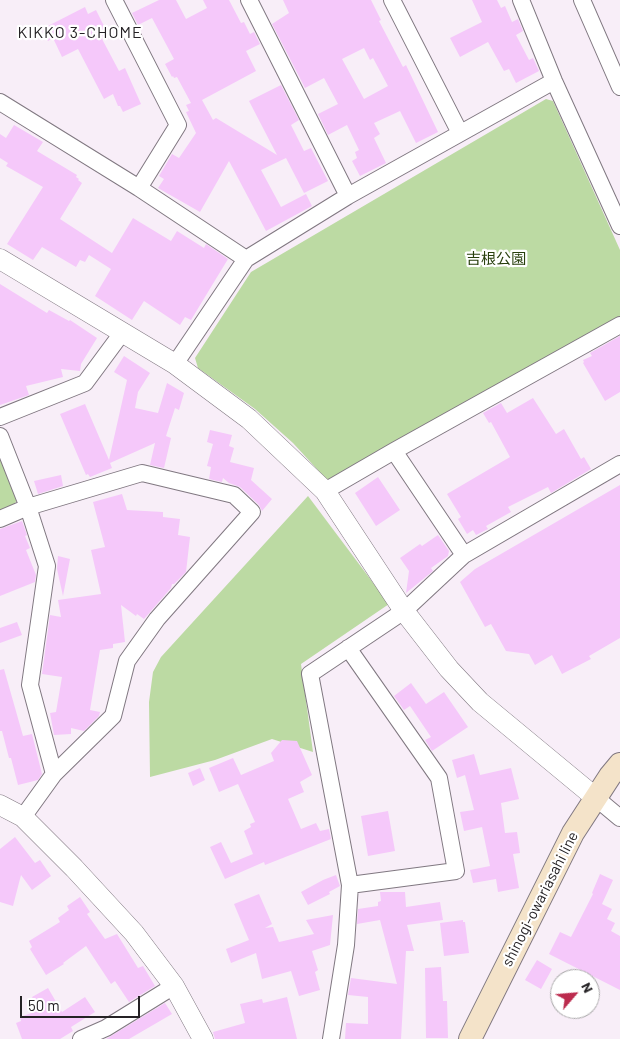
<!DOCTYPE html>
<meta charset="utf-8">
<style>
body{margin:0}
#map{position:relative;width:620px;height:1039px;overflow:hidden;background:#f8eef8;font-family:Barlow,sans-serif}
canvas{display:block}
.north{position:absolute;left:550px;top:969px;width:50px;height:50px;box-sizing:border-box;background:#fff;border:1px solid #a8a7a8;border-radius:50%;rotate:63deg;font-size:14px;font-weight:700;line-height:20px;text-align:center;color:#252225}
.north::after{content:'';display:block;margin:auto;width:18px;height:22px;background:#bc2b4e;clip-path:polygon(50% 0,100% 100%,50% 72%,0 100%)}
.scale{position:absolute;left:20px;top:996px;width:120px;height:22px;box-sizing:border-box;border:2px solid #252225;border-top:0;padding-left:6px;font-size:15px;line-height:18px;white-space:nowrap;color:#252225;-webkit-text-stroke:4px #fff;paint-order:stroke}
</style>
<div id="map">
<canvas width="620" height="1039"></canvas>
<div class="north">N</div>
<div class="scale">50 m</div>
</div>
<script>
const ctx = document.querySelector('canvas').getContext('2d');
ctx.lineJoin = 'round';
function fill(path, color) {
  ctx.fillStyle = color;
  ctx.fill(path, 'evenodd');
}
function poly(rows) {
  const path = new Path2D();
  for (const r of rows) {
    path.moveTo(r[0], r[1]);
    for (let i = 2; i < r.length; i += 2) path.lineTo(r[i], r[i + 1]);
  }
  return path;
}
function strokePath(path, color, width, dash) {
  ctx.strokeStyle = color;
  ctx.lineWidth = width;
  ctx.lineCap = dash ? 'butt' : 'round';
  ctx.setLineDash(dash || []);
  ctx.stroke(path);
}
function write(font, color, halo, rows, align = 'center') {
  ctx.font = font + ' Barlow,"Noto Sans JP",sans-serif';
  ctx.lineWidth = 4.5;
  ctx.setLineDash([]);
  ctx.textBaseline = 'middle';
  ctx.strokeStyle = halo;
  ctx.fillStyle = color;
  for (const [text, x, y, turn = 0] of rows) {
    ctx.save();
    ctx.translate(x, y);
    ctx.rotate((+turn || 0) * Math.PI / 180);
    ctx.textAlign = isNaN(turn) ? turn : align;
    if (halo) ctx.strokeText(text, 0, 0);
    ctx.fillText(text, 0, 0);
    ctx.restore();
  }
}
fill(poly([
 [546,99,553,101,620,250,620,320,334,481,326,479,293,443,255,409,198,368,195,358,251,272],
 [0,448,17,499,14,506,0,512],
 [308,496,389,604,301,664,313,752,272,739,215,760,150,777,149,702,153,672,161,657]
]), '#bcdaa3');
fill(poly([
 [159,0,176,0,186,19,207,8,203,0,229,0,241,23,244,22,250,34,254,32,260,44,246,51,256,71,202,100,213,120,216,118,277,155,249,101,281,85,299,120,291,125,304,151,311,148,328,181,304,193,286,158,261,170,281,207,306,194,312,206,266,231,229,161,200,212,158,188,164,179,159,176,172,154,179,158,196,133,186,112,189,111,186,105,191,103,177,77,174,78,173,76,172,77,165,64,174,59,152,18,138,25,132,13],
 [283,0,371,0,381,20,379,21,403,67,406,65,438,132,416,143,400,111,374,123,380,134,374,138,386,163,360,176,352,161,357,158,355,152,359,150,347,125,328,135,318,114,338,104,324,78,305,88,272,24,289,13],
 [364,48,370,60,373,58,388,86,364,99,342,59],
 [472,0,497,0,501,8,505,6,512,22,518,19,523,31,516,35,529,60,533,58,539,71,516,83,509,69,504,71,488,42,460,57,450,38,482,22],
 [85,7,88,14,96,10,108,34,101,37,119,71,125,68,141,104,123,112,120,106,118,106,113,94,104,99,78,49,62,57,53,38,48,41,42,29],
 [14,125,43,142,37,151,77,175,76,177,79,179,78,180,82,183,60,219,112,253,133,218,171,241,177,231,204,248,206,244,228,259,191,320,185,317,180,325,144,301,132,320,95,296,111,269,89,255,85,262,80,260,76,267,42,247,33,260,7,244,43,187,6,166,8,163,0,158,0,134,6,138],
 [0,284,47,313,49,310,69,321,70,320,97,338,81,364,80,371,61,369,63,377,26,386,29,395,0,405],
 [620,336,620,392,605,401,583,363,584,362,583,360,592,356,590,353],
 [124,356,150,373,138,392,135,408,158,413,167,383,184,393,179,410,175,408,166,436,171,438,164,468,150,465,155,443,110,463,112,468,90,477,88,474,86,475,60,414,85,404,109,460,127,380,114,372],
 [533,398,556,434,564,429,581,459,584,457,591,469,551,493,548,487,508,507,511,512,486,526,488,529,476,535,473,530,467,534,458,519,461,517,447,494,510,457,491,422,489,423,483,413,501,403,507,413],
 [210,430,232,435,229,446,234,448,230,462,254,468,251,480,272,499,262,511,259,505,240,487,229,483,223,478,222,482,209,479,211,467,207,466,213,444,207,442],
 [61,475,63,486,38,494,34,481],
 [378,477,400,510,376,526,355,493],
 [620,485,620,638,589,656,591,659,562,674,552,655,535,665,529,654,506,651,491,624,485,627,460,582,475,569],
 [122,494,127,510,163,512,163,517,180,519,178,535,190,537,186,572,174,584,172,584,171,588,144,619,137,614,136,616,121,605,125,642,113,644,113,648,100,650,90,710,100,712,99,716,84,731,71,728,71,734,54,735,50,713,56,712,62,677,42,674,50,615,61,617,58,600,101,594,91,550,105,547,93,502],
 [22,521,27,535,25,536,30,548,26,550,36,575,35,582,0,596,0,529],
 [438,535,449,551,448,556,431,568,433,571,406,593,409,571,400,558,420,544,422,546],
 [58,556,70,559,63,596,57,569],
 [17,622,22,635,0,643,0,628],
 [4,669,23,736,32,734,42,774,38,780,18,785,11,758,9,758,2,731,0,731,0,670],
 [411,683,426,704,444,692,468,727,432,751,425,740,431,737,410,706,404,710,394,696],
 [282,740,297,741,312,775,300,782,304,792,288,799,301,829,316,823,320,831,329,829,331,839,265,865,264,862,225,879,210,847,221,842,231,863,253,854,244,831,251,827,250,824,255,822,238,784,219,792,209,768,233,758,241,775,274,761,271,753],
 [474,754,480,775,511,768,519,799,501,803,505,833,517,832,520,853,513,854,519,888,498,892,496,879,473,883,470,870,490,866,482,827,464,831,460,812,474,810,465,775,457,778,452,760],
 [200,768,205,780,193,786,188,773],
 [388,811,395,851,368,856,361,816],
 [15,837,35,863,40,860,51,876,32,890,21,875,13,906,0,902,0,849],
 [600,874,613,880,602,904,612,909,607,919,615,923,611,931,620,936,620,990,549,954,560,932,571,937,593,894,592,893],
 [336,875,340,886,329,892,330,894,308,905,301,892,323,880],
 [380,892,405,892,406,907,440,902,443,920,407,925,414,951,406,951,401,1039,345,1039,346,1023,368,1024,368,997,348,995,351,978,397,984,380,920,357,924,358,909,378,906,378,902,381,901],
 [259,894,272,924,265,928,273,927,279,942,314,934,306,920,333,915,330,945,312,951,318,970,315,972,320,990,299,996,291,971,262,979,256,953,231,963,226,949,249,940,234,904],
 [80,897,90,912,87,914,105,939,117,934,138,968,143,966,155,986,129,1002,115,981,111,984,86,946,63,963,64,964,46,975,30,949,32,947,29,941,60,922,58,918,69,910,67,906],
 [463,920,463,922,465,922,469,953,444,956,440,923],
 [537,960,552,969,541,989,525,980],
 [441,967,443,1001,447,1001,448,1038,426,1038,425,968],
 [48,988,62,1012,85,997,95,1012,71,1027,73,1031,60,1039,22,1039,16,1023,21,1021,20,1017,40,1010,32,997],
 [287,997,297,1039,215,1039,213,1032,245,1023,240,1004,262,999,263,1003],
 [165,1003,172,1014,129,1039,106,1039]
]), '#f5c8fa');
const minor = poly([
 [114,0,178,125,139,188],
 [249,0,348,196],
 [392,0,460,133],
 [521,0,554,81,620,226],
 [582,0,620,87],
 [0,102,139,188,246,259],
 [175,364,246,259,348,196,554,81],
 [0,417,85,383,122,333],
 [0,436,28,507,47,566,30,685,54,774],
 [394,451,464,555],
 [325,491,394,451,620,325],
 [0,519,28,507,142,473,234,495,252,512,157,619,127,661,113,716,54,774,23,817],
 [348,648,439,778,456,871,350,885],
 [596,798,620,818],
 [81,1039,106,1028,174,986],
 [331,1039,346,945,350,885,310,674,404,611,464,555,620,464]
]);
const tertiary = poly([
 [0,259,175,364,249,419,325,491,404,611,449,669,480,702,596,798],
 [0,805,23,817,74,868,134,933,174,986,203,1039]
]);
const secondary = poly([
 [470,1039,573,833,610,776,620,764]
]);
strokePath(minor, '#807881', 18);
strokePath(tertiary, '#807881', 21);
strokePath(secondary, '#807881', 24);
strokePath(minor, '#fff', 16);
strokePath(tertiary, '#fff', 20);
strokePath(secondary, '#f4e3c9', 22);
write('15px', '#283f0d', '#fff', [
 ["吉根公園",496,259]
]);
write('15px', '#252225', '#fff', [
 ["shinogi-owariasahi line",540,899,-63]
]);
ctx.letterSpacing = '1px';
write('16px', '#252225', '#fff', [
 ["KIKKO 3-CHOME",80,33]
]);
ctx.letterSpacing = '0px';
</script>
